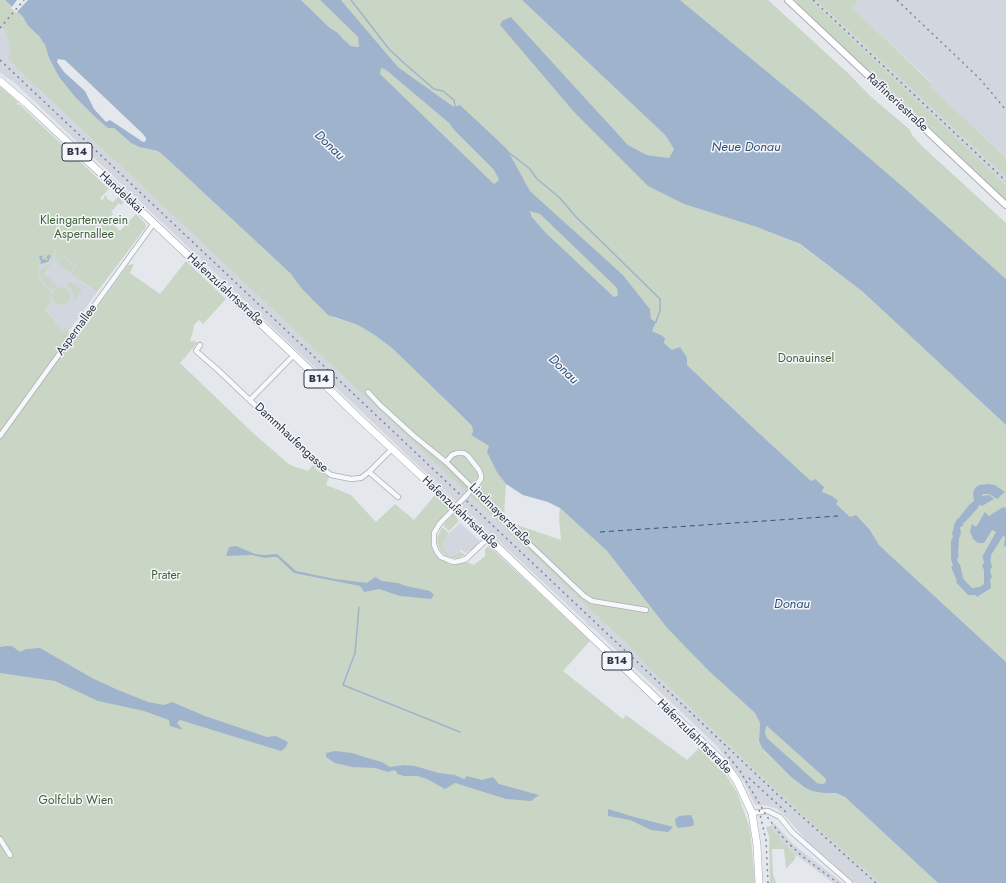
<!DOCTYPE html>
<meta charset="utf-8">
<style>
body{margin:0}
canvas{display:block;background:#e4e7ec}
</style>
<canvas width="1006" height="883"></canvas>
<script>
const ctx = document.querySelector('canvas').getContext('2d');
ctx.lineJoin = 'round';
function fill(path, color) {
  ctx.fillStyle = color;
  ctx.fill(path, 'evenodd');
}
function poly(rows) {
  const path = new Path2D();
  for (const r of rows) {
    if (r.length === 3) {
      path.moveTo(r[0] + r[2], r[1]);
      path.arc(r[0], r[1], r[2], 0, 2 * Math.PI);
      continue;
    }
    path.moveTo(r[0], r[1]);
    for (let i = 2; i < r.length; i += 2) path.lineTo(r[i], r[i + 1]);
  }
  return path;
}
function strokePath(path, color, width, dash) {
  ctx.strokeStyle = color;
  ctx.lineWidth = width;
  ctx.lineCap = dash ? 'butt' : 'round';
  ctx.setLineDash(dash || []);
  ctx.stroke(path);
}
function write(font, color, halo, rows, align = 'center') {
  ctx.font = font + ' Jost,sans-serif';
  ctx.lineWidth = 3;
  ctx.setLineDash([]);
  ctx.textBaseline = 'middle';
  ctx.strokeStyle = halo;
  ctx.fillStyle = color;
  for (const [text, x, y, turn = 0] of rows) {
    ctx.save();
    ctx.translate(x, y);
    ctx.rotate((+turn || 0) * Math.PI / 180);
    ctx.textAlign = isNaN(turn) ? turn : align;
    if (halo) ctx.strokeText(text, 0, 0);
    ctx.fillText(text, 0, 0);
    ctx.restore();
  }
}
fill(poly([
 [811,0,816,0,1006,177,1006,185],
 [859,0,1006,0,1006,158,930,86,932,83,852,7],
 [0,25,6,32,11,52,7,57,21,72,627,644,646,665,747,763,819,830,880,883,854,883,808,842,783,814,777,809,769,806,755,805,744,782,717,746,594,629,586,624,585,621,443,489,13,81,6,77,0,72],
 [56,244,86,271,79,280,97,292,69,331,65,329,63,331,56,326,54,323,56,321,27,294,34,246],
 [460,523,479,540,479,542,473,549,465,553,462,550,452,556,448,554,443,547,443,540,447,535],
 [774,823,794,845,843,883,833,883,796,855,785,844,770,826]
]), '#d2d6de');
fill(poly([
 [0,0,5,0,23,17,28,26,39,36,45,45,49,58,59,77,75,97,95,117,114,128,131,143,139,147,158,151,163,155,290,273,302,289,318,304,323,310,335,318,358,325,376,336,393,349,472,426,473,432,471,435,489,446,498,474,506,484,504,517,520,526,561,540,559,517,560,508,607,551,667,628,719,680,755,713,760,723,759,741,762,748,765,752,791,777,804,787,819,792,836,793,845,797,938,883,880,883,819,830,747,763,646,665,627,644,21,72,7,57,11,52,6,32,0,25],
 [301,0,320,0,358,37,360,47,351,46,344,40,338,33,330,28],
 [341,0,522,0,665,135,674,149,669,158,647,155,628,145,511,17,575,113,754,226,799,244,863,292,1006,425,1006,662,879,545,870,530,850,518,822,492,815,480,811,481,747,422,687,365,687,358,672,350,664,343,664,338,661,335,652,331,650,309,623,275,530,191,507,149,454,107,398,67],
 [680,0,768,0,850,75,869,95,909,129,912,135,923,147,1006,223,1006,279,804,102],
 [795,0,811,0,982,162,1006,185,1006,200,872,72,861,65,803,10],
 [816,0,859,0,852,7,932,84,930,86,1006,158,1006,177],
 [381,68,386,70,449,123,454,130,494,170,499,180,494,184,379,74],
 [0,87,18,102,17,104,18,105,19,104,109,189,100,198,102,200,105,198,104,197,105,195,107,197,107,199,113,202,118,197,124,202,121,205,119,203,111,212,113,214,108,219,120,231,136,214,145,223,146,227,143,231,97,292,71,274,77,266,64,255,58,262,55,259,56,249,54,249,53,259,39,266,38,276,44,287,51,292,50,296,52,302,44,310,56,321,54,323,57,326,63,331,65,328,75,337,128,265,134,264,130,273,160,294,186,261,226,299,203,324,199,320,194,325,193,332,190,341,198,342,180,363,254,434,290,465,308,471,313,465,317,470,329,477,326,485,351,495,376,522,395,504,414,520,435,495,448,507,449,509,435,526,431,537,432,549,440,559,450,564,456,564,466,562,474,565,485,556,485,549,489,546,590,641,563,671,623,719,626,715,687,760,701,746,723,770,737,792,750,829,755,883,0,883],
 [530,210,540,214,618,288,618,295,614,297,544,231,532,217],
 [63,257,75,266,70,273,58,264],
 [52,262,43,274,51,279,50,281,56,285,57,284,59,285,52,289,46,287,40,274,40,271,42,270,44,267],
 [71,282,82,290,76,299,73,299,73,291,67,285],
 [61,296,9],
 [454,513,459,521,449,531,443,525],
 [442,527,449,533,443,540,443,547,448,554,452,556,460,552,463,553,465,555,464,556,458,558,452,558,446,555,441,552,438,544,437,538],
 [766,726,769,727,826,779,826,782,823,784,816,783,767,738,765,733],
 [770,826,785,844,796,855,795,859,786,869,784,849,772,849,773,874,776,883,770,883,769,836,766,827]
]), '#c9d6c5');
fill(poly([
 [5,0,301,0,330,28,338,33,344,40,351,46,359,47,358,37,320,0,341,0,398,67,454,107,460,105,507,149,530,191,623,275,650,309,651,319,656,322,652,331,661,335,665,338,664,343,672,350,680,347,687,358,687,365,747,422,811,481,815,479,824,487,822,492,832,496,838,501,836,504,850,517,856,515,870,530,879,545,1006,662,1006,883,938,883,845,797,836,793,824,793,812,791,804,787,791,777,762,748,759,741,760,723,755,713,710,672,667,628,607,551,560,508,548,502,523,495,506,484,498,474,487,452,489,446,471,435,473,432,472,426,457,411,393,349,376,336,358,325,328,315,302,289,290,273,163,155,158,151,139,147,131,143,114,128,108,128,95,117,75,97,59,77,49,58,45,45,39,36,28,26,23,17],
 [58,59,65,60,143,134,146,138,146,141,143,142,110,120,106,122,94,109,85,91,64,72,57,62],
 [381,68,386,70,449,123,454,130,494,170,499,180,494,184,380,74],
 [530,211,540,214,617,288,618,295,614,297,544,231,532,217],
 [767,726,826,779,826,782,823,784,817,783,767,738,765,733,766,727],
 [522,0,680,0,804,102,903,187,1006,279,1006,425,863,292,800,244,754,226,684,204,648,186,575,113,500,25,502,21,511,17,628,145,647,155,669,158,674,149,665,135],
 [988,484,995,485,1005,492,997,499,989,494,983,494,982,496,989,495,994,499,982,506,979,505,978,508,963,524,963,526,960,527,961,534,959,538,958,554,959,555,957,560,959,564,960,564,963,578,967,583,972,588,980,587,984,584,984,570,982,566,984,563,983,558,982,557,996,532,992,530,984,543,978,543,973,539,970,531,972,524,976,527,985,512,989,516,1003,507,1004,508,1006,507,1006,547,1004,546,1005,537,1003,536,991,555,991,559,990,559,992,567,990,570,992,578,990,579,991,588,977,597,976,595,968,595,956,582,957,581,951,567,953,566,951,559,951,541,953,537,952,533,953,531,954,525,957,519,958,519,970,504,974,501,973,493,975,488,979,485],
 [236,546,255,554,264,555,277,554,296,571,335,579,367,583,375,577,382,581,398,583,406,586,430,591,434,595,431,599,400,596,379,589,364,592,360,586,294,573,277,557,272,557,265,558,252,555,226,556,229,547],
 [5,646,12,646,20,652,26,649,40,648,92,678,118,690,148,702,164,705,172,702,205,716,267,737,276,736,288,742,286,747,281,751,180,720,177,723,183,730,170,726,169,720,144,711,98,701,55,681,0,673,0,647],
 [335,751,352,753,371,759,382,762,390,767,404,765,415,766,439,773,455,775,464,779,467,776,482,780,493,777,499,784,539,795,531,801,506,799,455,783,445,789,427,779,418,776,404,776,397,774,397,772,394,770,388,772,375,768,352,767,335,763,326,757,326,753],
 [608,809,631,816,673,827,668,832,651,830,630,820,608,816],
 [691,815,694,822,693,826,679,828,676,826,675,819,679,816]
]), '#9fb4cc');
fill(poly([
 [17,0,28,0,16,13,11,8]
]), '#e4e7ec');
strokePath(poly([
 [351,0,389,49,405,64,434,89,443,91,454,100,455,107],
 [508,152,529,168,537,179,560,198,575,216,603,243,660,299,660,310,656,322],
 [40,257,41,260,45,260,44,261,43,261,44,261,43,261,41,263,48,261],
 [40,257,42,256,41,259],
 [47,258,48,256,50,256,48,260],
 [359,607,355,653,343,685,460,732]
]), '#9fb4cc', 1.5);
strokePath(poly([
 [600,532,838,516]
]), '#34527a', 1, [5, 4]);
const street = poly([
 [200,345,196,351,218,370,319,466,331,475,351,479,361,478,369,472,392,449],
 [368,392,380,405,414,436,446,462,522,537,584,596,592,601,646,610],
 [250,400,294,355],
 [0,436,154,223],
 [446,462,452,455,457,453,464,453,468,456,479,470,481,475,481,479,477,484],
 [369,472,398,497],
 [449,514,440,523,434,533,434,545,437,552,441,557,448,560,454,562,460,561,466,559,488,538],
 [752,813,768,811,780,817,792,832,850,883],
 [0,839,10,855]
]);
const secondary = poly([
 [788,0,1006,205]
]);
const primary = poly([
 [0,81,26,103,294,355,361,420,488,538,725,764,737,781,752,813,757,845,759,883]
]);
strokePath(street, '#a9aeb7', 6);
strokePath(secondary, '#a9aeb7', 8);
strokePath(primary, '#a3abb8', 8);
strokePath(street, '#f7f8fa', 4.5);
strokePath(secondary, '#fff', 6);
strokePath(primary, '#fff', 7);
strokePath(poly([
 [813,0,1006,181],
 [897,0,980,79,1006,110],
 [0,28,24,0],
 [0,60,777,794,876,883],
 [725,752,740,771,768,818,785,840,802,856,838,883],
 [749,778,786,812],
 [759,810,766,840,768,883]
]), '#7d8696', 1.5, [2, 4]);
const streetBridge = poly([
 [449,514,477,484]
]);
strokePath(streetBridge, '#a9aeb7', 6, []);
strokePath(streetBridge, '#f7f8fa', 4.5);
for (const [x, y, w] of [
 [77,152,30],
 [319,379,30],
 [617,661,30]
]) {
  const box = new Path2D();
  box.roundRect(x - w / 2, y - 9, w, 18, 3);
  ctx.fillStyle = '#f4f6f9';
  ctx.fill(box);
  strokePath(box, '#2b3445', 1);
}
write('bold 11px', '#2b3445', null, [
 ["B14",77,152],
 ["B14",319,379],
 ["B14",617,661]
]);
write('12px', '#2b3445', '#f4f6f9', [
 ["Raffineriestraße",897,103,43],
 ["Handelskai",121,193,43],
 ["Hafenzufahrtsstraße",225,290,43],
 ["Aspernallee",77,330,-54],
 ["Dammhaufengasse",291,438,43],
 ["Hafenzufahrtsstraße",460,513,43],
 ["Lindmayerstraße",500,515,45],
 ["Hafenzufahrtsstraße",694,737,45]
]);
write('12px', '#3f6138', '#f4f6f9', [
 ["Kleingartenverein",84,221],
 ["Aspernallee",84,235],
 ["Donauinsel",806,359],
 ["Prater",166,576],
 ["Golfclub Wien",76,801]
]);
write('italic 13px', '#34527a', '#f4f6f9', [
 ["Donau",329,146,44],
 ["Neue Donau",746,148],
 ["Donau",563,370,44],
 ["Donau",792,605]
]);
</script>
